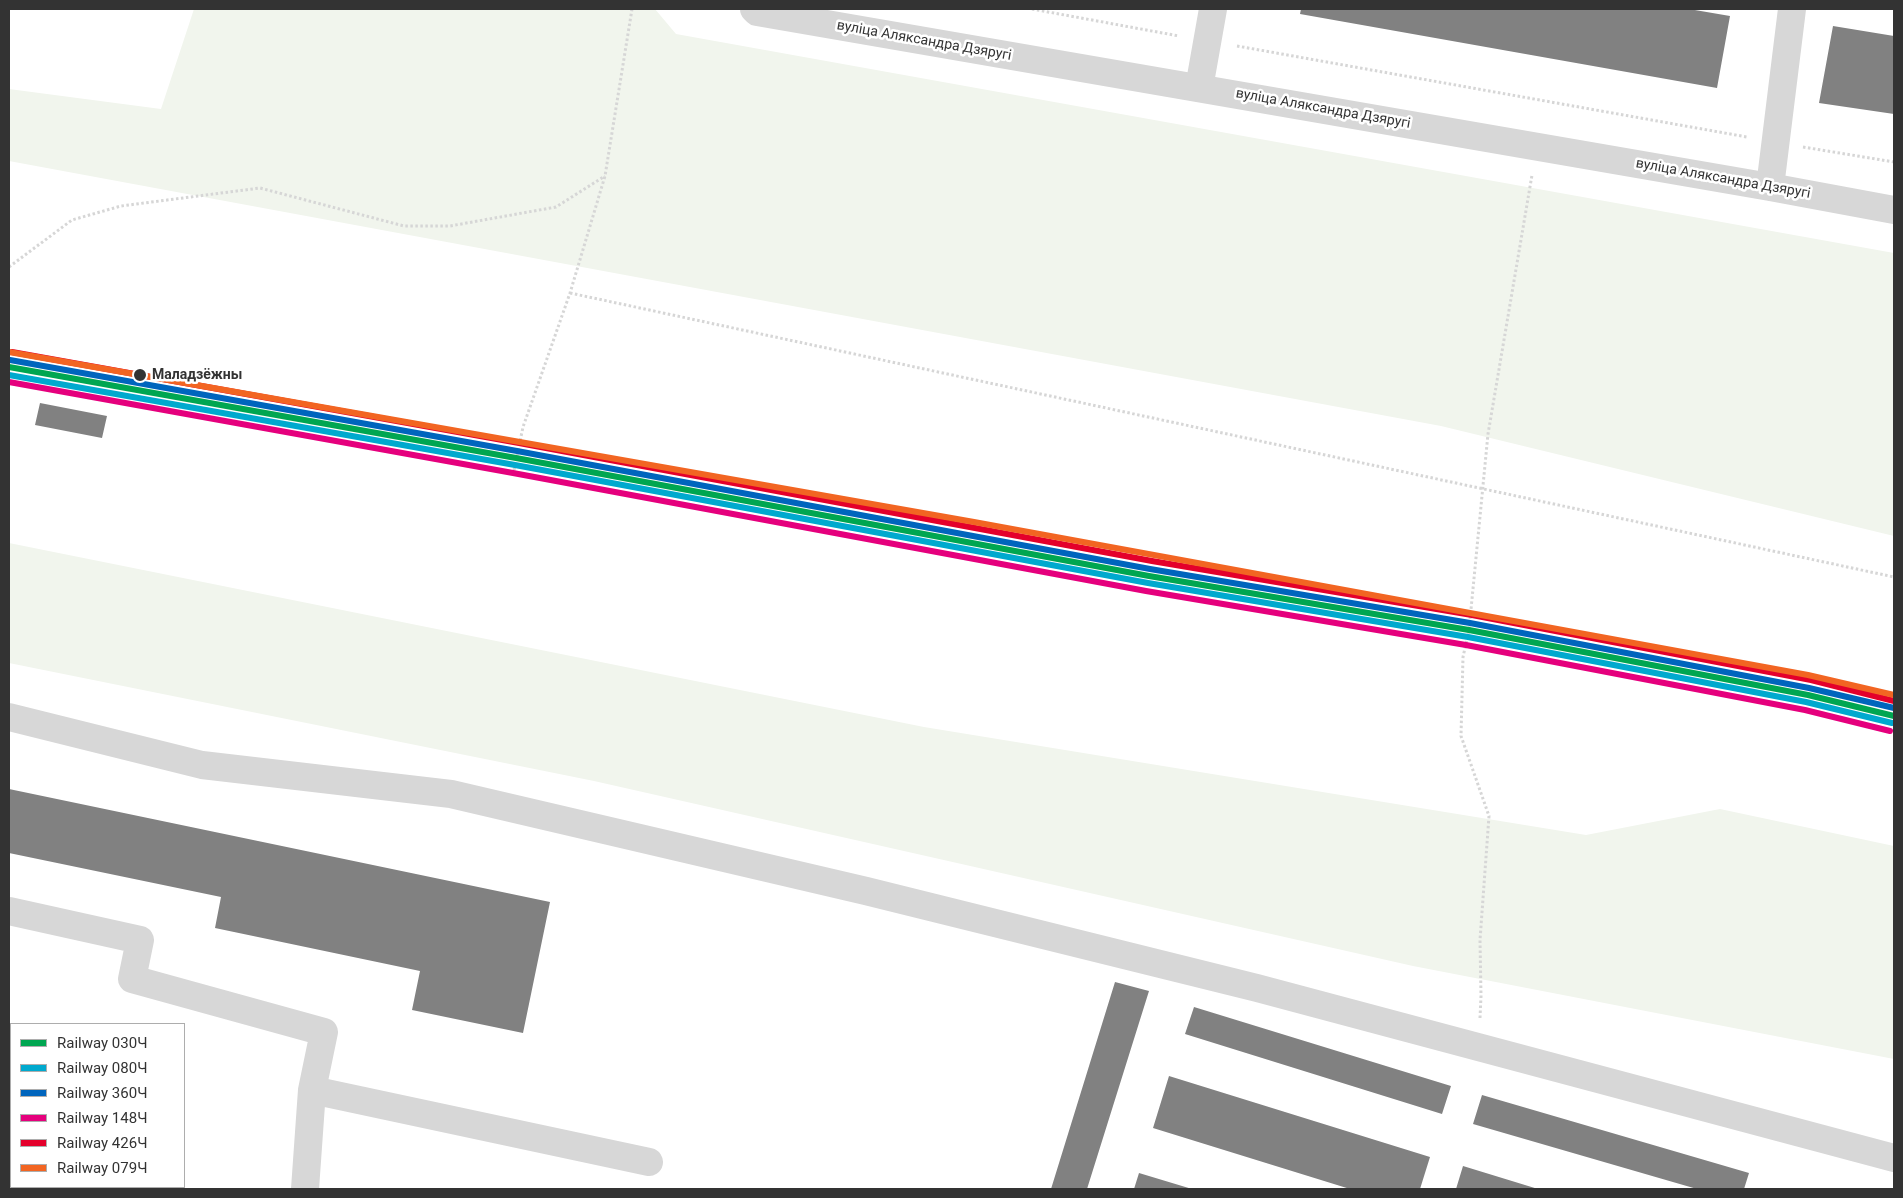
<!DOCTYPE html>
<meta charset="utf-8">
<style>
body{margin:0}
#map{position:relative;width:1903px;height:1198px;overflow:hidden;background:#fff;font-family:Roboto,sans-serif}
canvas{display:block}
.frame{position:absolute;inset:0;border:10px solid #333;pointer-events:none}
.legend{position:absolute;left:10px;top:1023px;width:175px;height:165px;box-sizing:border-box;background:#fff;border:1px solid #adadad;margin:0;padding:6px 9px;list-style:none;font-size:15px;color:#333}
.legend li{display:flex;align-items:center;gap:10px;height:25px}
.legend b{width:25px;border:1px solid #adadad}
</style>
<div id="map">
<canvas width="1903" height="1198"></canvas>
<div class="frame"></div>
<ul class="legend">
<li><b style="height:6px;background:#00a651"></b>Railway 030Ч</li>
<li><b style="height:6px;background:#00a9ce"></b>Railway 080Ч</li>
<li><b style="height:6px;background:#0065bd"></b>Railway 360Ч</li>
<li><b style="height:6px;background:#e5007d"></b>Railway 148Ч</li>
<li><b style="height:6px;background:#e4002b"></b>Railway 426Ч</li>
<li><b style="height:6px;background:#f26522"></b>Railway 079Ч</li>
</ul>
</div>
<script>
const ctx = document.querySelector('canvas').getContext('2d');
ctx.lineJoin = 'round';
function fill(path, color) {
  ctx.fillStyle = color;
  ctx.fill(path, 'evenodd');
}
function poly(rows) {
  const path = new Path2D();
  for (const r of rows) {
    path.moveTo(r[0], r[1]);
    for (let i = 2; i < r.length; i += 2) path.lineTo(r[i], r[i + 1]);
  }
  return path;
}
function strokePath(path, color, width, dash) {
  ctx.strokeStyle = color;
  ctx.lineWidth = width;
  ctx.lineCap = dash ? 'butt' : 'round';
  ctx.setLineDash(dash || []);
  ctx.stroke(path);
}
function write(font, color, halo, rows, align = 'center') {
  ctx.font = font + ' Roboto,sans-serif';
  ctx.lineWidth = 5;
  ctx.setLineDash([]);
  ctx.textBaseline = 'middle';
  ctx.strokeStyle = halo;
  ctx.fillStyle = color;
  for (const [text, x, y, turn = 0] of rows) {
    ctx.save();
    ctx.translate(x, y);
    ctx.rotate((+turn || 0) * Math.PI / 180);
    ctx.textAlign = isNaN(turn) ? turn : align;
    if (halo) ctx.strokeText(text, 0, 0);
    ctx.fillText(text, 0, 0);
    ctx.restore();
  }
}
fill(poly([
 [194,9,655,9,676,34,1894,253,1894,536,1441,426,9,161,9,89,161,109],
 [9,543,924,727,1586,835,1720,809,1894,846,1894,1059,1413,966,594,781,9,663]
]), '#f1f5ed');
fill(poly([
 [1301,9,1689,9,1730,16,1717,88,1300,14],
 [1833,26,1894,36,1894,114,1819,103],
 [40,403,107,416,102,438,35,425],
 [9,789,550,902,523,1033,412,1010,420,971,215,928,221,897,9,853],
 [1115,982,1149,991,1087,1189,1051,1189],
 [1194,1007,1451,1086,1442,1114,1185,1034],
 [1169,1076,1430,1157,1420,1189,1350,1189,1153,1128],
 [1482,1095,1749,1173,1744,1189,1697,1189,1473,1124],
 [1463,1166,1538,1189,1456,1189],
 [1139,1173,1192,1189,1134,1189]
]), '#818181');
strokePath(poly([
 [1032,9,1179,36],
 [1237,46,1747,137],
 [1803,147,1894,162],
 [9,267,72,220,121,206,260,188,404,226,450,226,556,207,605,176],
 [570,293,1894,577],
 [513,475,523,427,570,293,605,176,632,9],
 [1480,1018,1481,996,1480,940,1489,816,1461,736,1463,657,1469,630,1488,434,1532,175]
]), '#d6d6d6', 3, [2.5, 2.5]);
strokePath(poly([
 [754,9,757,12,1770,187,1894,210],
 [1199,88,1213,9],
 [1770,187,1792,9],
 [9,717,202,765,451,794,866,891,1257,988,1894,1158],
 [9,911,140,940,132,979,324,1032,312,1090,305,1189],
 [312,1090,649,1162]
]), '#d7d7d7', 28);
strokePath(poly([
 [9,367,516,458,1149,576,1469,630,1808,695,1894,716]
]), '#00a651', 6);
strokePath(poly([
 [9,375,515,465,1148,583,1468,637,1806,702,1892,723]
]), '#00a9ce', 6);
strokePath(poly([
 [10,360,517,451,1150,569,1470,623,1809,688,1894,708]
]), '#0065bd', 6);
strokePath(poly([
 [9,382,513,473,1146,591,1466,645,1805,710,1890,731]
]), '#e5007d', 6);
strokePath(poly([
 [12,352,519,443,1152,561,1472,615,1811,680,1894,701]
]), '#e4002b', 6);
strokePath(poly([
 [9,352,974,522,1808,675,1894,695]
]), '#f26522', 6);
for (const [x, y, r, color] of [
 [140,375,7,"#333"]
]) {
  const dot = new Path2D();
  dot.arc(x, y, r, 0, 2 * Math.PI);
  ctx.fillStyle = color;
  ctx.fill(dot);
  strokePath(dot, '#fff', 2);
}
write('14px', '#333', '#fff', [
 ["вуліца Аляксандра Дзяругі",924,41,10],
 ["вуліца Аляксандра Дзяругі",1323,109,10],
 ["вуліца Аляксандра Дзяругі",1723,179,10]
]);
write('bold 14px', '#333', '#fff', [
 ["Маладзёжны",152,375]
], 'left');
</script>
